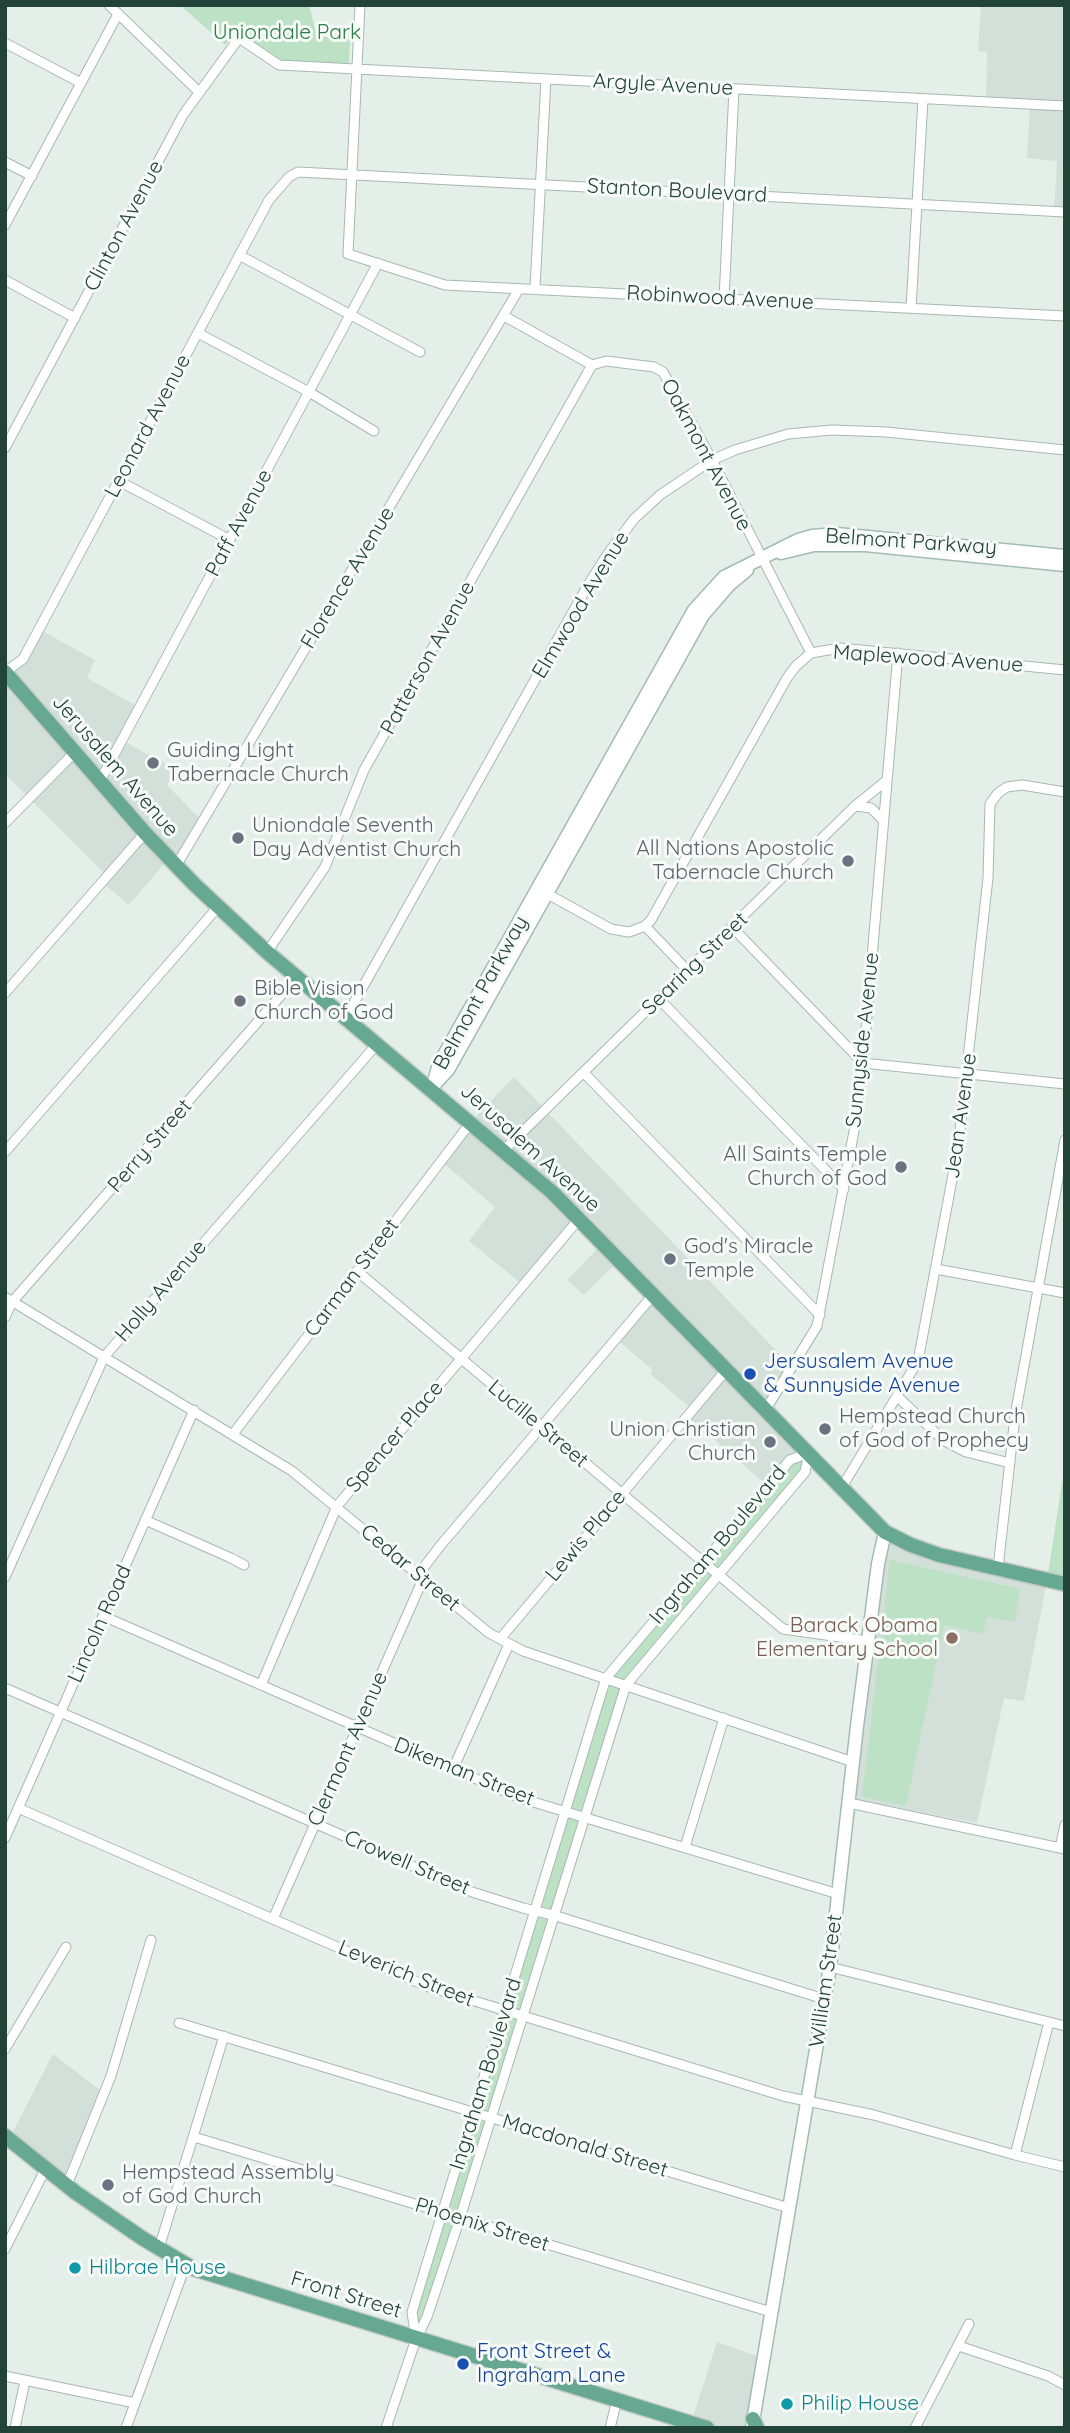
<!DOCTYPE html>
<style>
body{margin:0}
#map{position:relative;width:1070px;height:2433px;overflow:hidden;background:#e5efea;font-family:Quicksand,sans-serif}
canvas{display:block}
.frame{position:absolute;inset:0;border:7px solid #224338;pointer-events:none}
</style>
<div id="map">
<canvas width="1070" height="2433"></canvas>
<div class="frame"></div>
</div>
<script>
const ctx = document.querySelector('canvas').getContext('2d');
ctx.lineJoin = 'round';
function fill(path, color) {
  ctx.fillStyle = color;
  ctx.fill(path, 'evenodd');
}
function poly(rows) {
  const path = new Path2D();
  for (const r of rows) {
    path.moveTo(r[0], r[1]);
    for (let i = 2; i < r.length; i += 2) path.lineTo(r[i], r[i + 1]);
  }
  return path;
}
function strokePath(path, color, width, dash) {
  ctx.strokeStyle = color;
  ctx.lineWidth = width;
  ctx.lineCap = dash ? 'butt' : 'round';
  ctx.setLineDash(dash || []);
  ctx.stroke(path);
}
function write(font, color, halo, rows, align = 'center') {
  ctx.font = font + ' Quicksand,sans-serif';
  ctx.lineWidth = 6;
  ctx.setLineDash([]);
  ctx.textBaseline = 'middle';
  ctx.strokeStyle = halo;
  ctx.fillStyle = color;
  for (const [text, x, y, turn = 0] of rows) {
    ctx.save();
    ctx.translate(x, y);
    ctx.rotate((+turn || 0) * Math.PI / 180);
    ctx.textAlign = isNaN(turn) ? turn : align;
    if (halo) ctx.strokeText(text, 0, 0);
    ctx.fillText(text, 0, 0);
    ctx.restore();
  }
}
fill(poly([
 [981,5,1065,5,1065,212,1054,212,1057,161,1027,158,1030,105,986,102,987,52,978,51],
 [39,629,95,660,87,678,140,708,123,741,175,769,167,785,203,822,176,866,168,859,129,905,102,882,107,876,5,774,5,672,23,659],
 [514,1077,792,1367,766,1409,809,1453,768,1486,687,1416,692,1409,650,1374,653,1370,616,1339,653,1295,619,1260,584,1295,567,1280,603,1243,579,1219,523,1285,469,1241,495,1207,441,1161,471,1122],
 [885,1532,911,1545,1047,1580,1024,1701,1004,1698,977,1823,849,1798],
 [53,2054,105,2094,67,2185,9,2139],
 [717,2342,763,2358,752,2428,707,2428,691,2423]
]), '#d3dfd9');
fill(poly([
 [180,5,309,5,317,36,350,39,349,62,346,64,284,62,236,31,225,45],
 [809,1453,805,1472,626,1685,491,2118,416,2339,412,2312,606,1678,790,1460],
 [1065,1464,1065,1584,1047,1580],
 [890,1560,1020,1589,1015,1622,987,1617,983,1634,944,1625,906,1806,862,1797]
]), '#bde1c4');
const street = poly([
 [109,5,199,92],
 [360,5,348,254,445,285,1065,316],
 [5,43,81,83],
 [5,162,32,176],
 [5,225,118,14],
 [239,255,420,352],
 [5,280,75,318],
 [535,288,546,79],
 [724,299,734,89],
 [911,308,923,99],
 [504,316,592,365,606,361,654,367,663,372,712,460,811,653],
 [198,333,309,392,374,431],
 [5,448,183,115,239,38,279,65,1065,106],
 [119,481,230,540],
 [5,672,23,659,269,200,289,177,298,172,1065,212],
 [100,781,378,263],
 [855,806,871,808,883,820],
 [5,823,75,752],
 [176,866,519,289],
 [544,892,611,929,629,932,645,926,651,920,787,678,796,666,811,653,840,648,1065,670],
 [645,926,688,971],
 [733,928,863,1063,1065,1084],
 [267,952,325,867,364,770,592,365],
 [5,993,145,833],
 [659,999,844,1189],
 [346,1017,588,585,607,555,634,519,660,495,712,460,735,450,788,434,832,430,886,432,1065,450],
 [584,1073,820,1315],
 [504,1150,855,806,887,780],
 [5,1152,218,907],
 [936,1269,1065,1293],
 [357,1271,783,1629,868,1641],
 [5,1297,292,1471,489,1633,523,1651,853,1762],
 [5,1317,12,1302,297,977],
 [898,1397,943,1440,966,1452,1010,1463],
 [766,1409,817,1326,855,1126,863,1063,898,653],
 [233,1434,471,1122],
 [842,1487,918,1361,958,1148,988,878,990,804,998,793,1007,787,1022,785,1065,792],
 [145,1520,231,1558,244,1565],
 [998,1568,1015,1416,1065,1140],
 [418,1575,440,1546,654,1294],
 [5,1577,104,1357,378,1043],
 [103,1616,520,1798,838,1894],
 [500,1639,727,1369],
 [261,1685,337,1506,579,1219],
 [5,1688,472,1892,523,1908,553,1915,824,1999],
 [453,1769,509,1644],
 [849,1803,1065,1849],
 [18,1808,429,1987,783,2096,874,2115,1015,2155,1065,2167],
 [5,1838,194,1410],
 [685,1847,724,1718],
 [1060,1848,1065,1825],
 [273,1919,423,1579],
 [830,1967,1065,2026],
 [179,2023,789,2208],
 [5,2049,66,1947],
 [194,2137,771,2312],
 [1015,2155,1049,2022],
 [67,2185,111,2076,151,1940],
 [159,2248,224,2036],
 [5,2249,46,2168],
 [416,2339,412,2312,606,1678,790,1460,809,1453],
 [959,2346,1048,2376,1065,2385],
 [5,2376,135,2403],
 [15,2428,25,2381],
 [126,2428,186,2264],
 [386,2428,416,2339,427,2317,460,2218,626,1685,805,1472,809,1453],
 [610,2428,617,2400],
 [915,2428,969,2324]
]);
const secondary = poly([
 [781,553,814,545,865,545,1065,565],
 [434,1085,448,1070,703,615,729,585,747,570],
 [432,1088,439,1064,694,610,724,577,798,540,812,536,837,534,1065,556],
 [752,2427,830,1967,857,1726,878,1564,885,1532]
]);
const primary = poly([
 [5,672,145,833,195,885,267,952,553,1193,885,1532,911,1545,939,1555,1065,1584],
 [5,2136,75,2192,142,2238,194,2269,707,2428],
 [753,2419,757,2428]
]);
strokePath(street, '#a7b8b1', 11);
strokePath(secondary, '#a2bcb1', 15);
strokePath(primary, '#c1cac7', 17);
strokePath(street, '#fff', 9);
strokePath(secondary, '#fff', 12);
strokePath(primary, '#67a893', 14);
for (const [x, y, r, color] of [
 [153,763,7,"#6b7280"],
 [238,838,7,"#6b7280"],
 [848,861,7,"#6b7280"],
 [240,1001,7,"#6b7280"],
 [901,1167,7,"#6b7280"],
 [670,1259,7,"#6b7280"],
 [750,1374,7,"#1a4fb4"],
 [825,1429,7,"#6b7280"],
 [770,1442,7,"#6b7280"],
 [952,1638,7,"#8d6e63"],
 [108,2185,7,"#6b7280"],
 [75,2268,7,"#0f9aa8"],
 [463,2364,7,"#1a4fb4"],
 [787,2404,7,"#0f9aa8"]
]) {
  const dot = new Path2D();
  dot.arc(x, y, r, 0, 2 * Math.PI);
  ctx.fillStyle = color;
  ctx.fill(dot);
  strokePath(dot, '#f6fbf8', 2.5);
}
write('21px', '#297d44', '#f6fbf8', [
 ["Uniondale Park",287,33]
]);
write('21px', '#224338', '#f6fbf8', [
 ["Argyle Avenue",663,85,3],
 ["Stanton Boulevard",677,191,3],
 ["Clinton Avenue",124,226,-62],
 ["Robinwood Avenue",720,298,3],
 ["Leonard Avenue",148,426,-62],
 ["Oakmont Avenue",706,455,62],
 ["Paff Avenue",239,523,-62],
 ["Belmont Parkway",911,542,4],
 ["Florence Avenue",348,578,-59],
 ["Elmwood Avenue",581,605,-59],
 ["Patterson Avenue",428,658,-61],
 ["Maplewood Avenue",928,659,4],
 ["Jerusalem Avenue",115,766,49],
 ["Searing Street",695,964,-44],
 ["Belmont Parkway",481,993,-61],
 ["Sunnyside Avenue",863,1040,-84],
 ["Jean Avenue",961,1116,-82],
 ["Perry Street",150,1146,-49],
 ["Jerusalem Avenue",530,1148,42],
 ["Carman Street",352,1278,-53],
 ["Holly Avenue",161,1291,-49],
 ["Lucille Street",538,1424,40],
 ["Spencer Place",395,1437,-50],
 ["Lewis Place",586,1536,-50],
 ["Ingraham Boulevard",718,1545,-50],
 ["Cedar Street",410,1568,40],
 ["Lincoln Road",100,1624,-66],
 ["Clermont Avenue",348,1749,-66],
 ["Dikeman Street",464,1772,22],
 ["Crowell Street",407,1863,23],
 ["Leverich Street",406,1974,22],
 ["William Street",826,1981,-82],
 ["Ingraham Boulevard",486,2074,-73],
 ["Macdonald Street",585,2146,17],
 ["Phoenix Street",482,2225,17],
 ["Front Street",346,2295,17]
]);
write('21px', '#5b616d', '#f6fbf8', [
 ["Guiding Light",167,751],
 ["Tabernacle Church",167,775],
 ["Uniondale Seventh",252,826],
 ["Day Adventist Church",252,850],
 ["All Nations Apostolic",834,849,"right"],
 ["Tabernacle Church",834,873,"right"],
 ["Bible Vision",254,989],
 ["Church of God",254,1013],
 ["All Saints Temple",887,1155,"right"],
 ["Church of God",887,1179,"right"],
 ["God's Miracle",684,1247],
 ["Temple",684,1271],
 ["Hempstead Church",839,1417],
 ["of God of Prophecy",839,1441],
 ["Union Christian",756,1430,"right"],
 ["Church",756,1454,"right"],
 ["Hempstead Assembly",122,2173],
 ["of God Church",122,2197]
], 'left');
write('21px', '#164399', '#f6fbf8', [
 ["Jersusalem Avenue",764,1362],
 ["& Sunnyside Avenue",764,1386],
 ["Front Street &",477,2352],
 ["Ingraham Lane",477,2376]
], 'left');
write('21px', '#785e54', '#f6fbf8', [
 ["Barack Obama",938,1626],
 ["Elementary School",938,1650]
], 'right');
write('21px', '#0d838f', '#f6fbf8', [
 ["Hilbrae House",89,2268],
 ["Philip House",801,2404]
], 'left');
</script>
